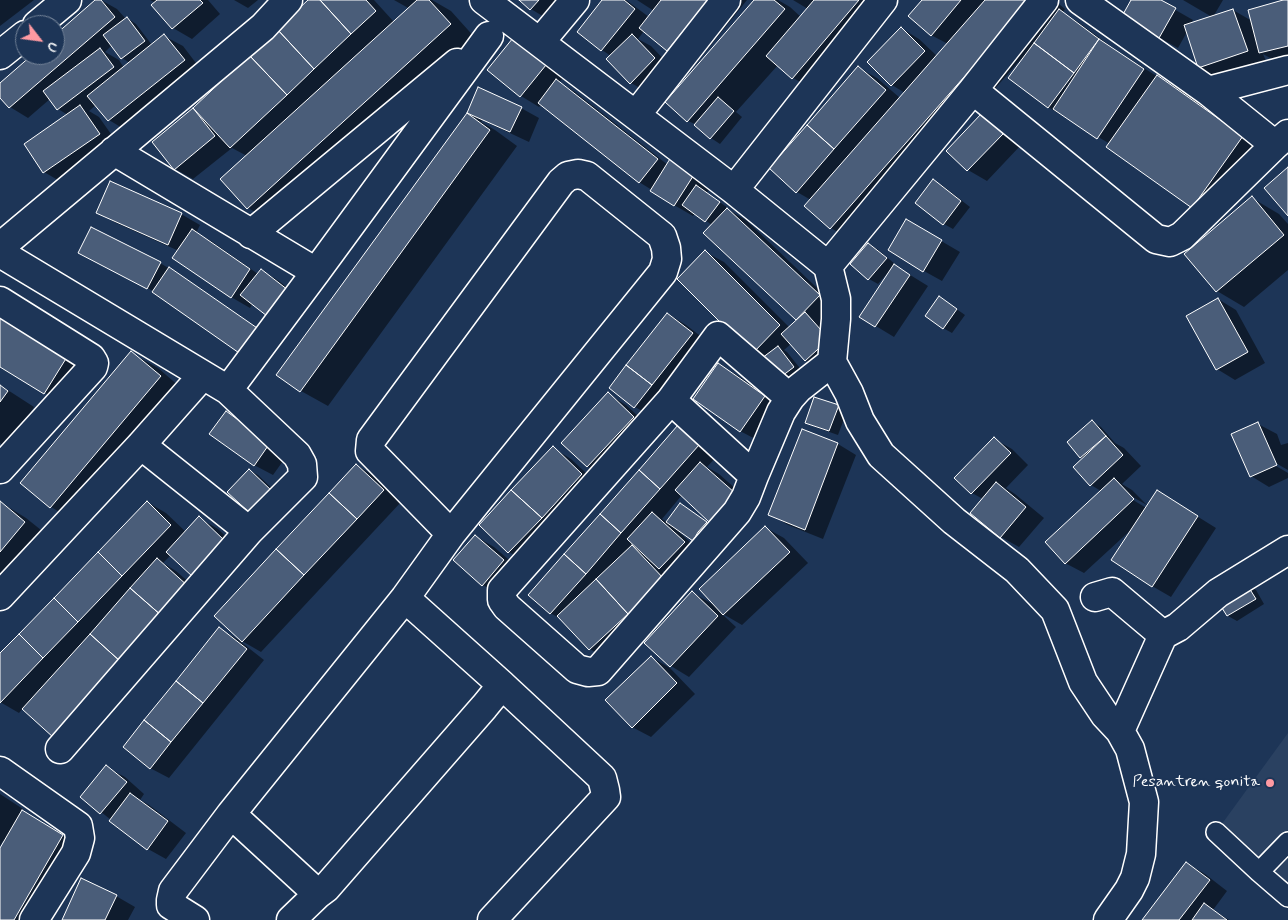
<!DOCTYPE html>
<style>
body{margin:0}
#map{position:relative;width:1288px;height:920px;overflow:hidden;background:#1d3557;font-family:Mynerve,sans-serif}
canvas{display:block}
.north{position:absolute;left:15px;top:15px;width:50px;height:50px;box-sizing:border-box;background:#1d3557;border:1px solid #77869a;border-radius:50%;rotate:120deg;font-size:14px;font-weight:700;line-height:20px;text-align:center;color:#fff}
.north::after{content:'';display:block;margin:auto;width:18px;height:22px;background:#ff9aa2;clip-path:polygon(50% 0,100% 100%,50% 72%,0 100%)}
</style>
<div id="map">
<canvas width="1288" height="920"></canvas>
<div class="north">U</div>
</div>
<script>
const ctx = document.querySelector('canvas').getContext('2d');
ctx.lineJoin = 'round';
function fill(path, color) {
  ctx.fillStyle = color;
  ctx.fill(path, 'evenodd');
}
function poly(rows) {
  const path = new Path2D();
  for (const r of rows) {
    path.moveTo(r[0], r[1]);
    for (let i = 2; i < r.length; i += 2) path.lineTo(r[i], r[i + 1]);
  }
  return path;
}
function strokePath(path, color, width, dash) {
  ctx.strokeStyle = color;
  ctx.lineWidth = width;
  ctx.lineCap = dash ? 'butt' : 'round';
  ctx.setLineDash(dash || []);
  ctx.stroke(path);
}
function write(font, color, halo, rows, align = 'center') {
  ctx.font = font + ' Mynerve,sans-serif';
  ctx.lineWidth = 4;
  ctx.setLineDash([]);
  ctx.textBaseline = 'middle';
  ctx.strokeStyle = halo;
  ctx.fillStyle = color;
  for (const [text, x, y, turn = 0] of rows) {
    ctx.save();
    ctx.translate(x, y);
    ctx.rotate((+turn || 0) * Math.PI / 180);
    ctx.textAlign = isNaN(turn) ? turn : align;
    if (halo) ctx.strokeText(text, 0, 0);
    ctx.fillText(text, 0, 0);
    ctx.restore();
  }
}
fill(poly([
 [1288,733,1288,894,1216,832]
]), '#2a4161');
fill(poly([
 [0,0,34,0,0,26],
 [97,0,101,0,117,9,126,19,127,18,136,24,152,45,164,36,183,46,202,71,127,131,109,120,96,105,89,111,99,117,118,144,63,183,44,172,68,115,58,109,50,99,28,118,10,107,0,96,0,84,34,55,55,55,55,37],
 [112,45,122,58,130,63,124,68,119,60,105,52],
 [150,0,208,0,220,14,192,39,173,28,153,5,156,3],
 [234,0,258,0,248,8],
 [309,0,374,0,394,22,410,9,394,0,432,0,451,11,477,40,275,223,248,208,247,156,232,148,193,179,175,169,193,109],
 [521,0,567,0,549,20,531,9],
 [603,0,626,0,649,17,654,11,637,0,747,0,695,65,668,49,644,31,638,39,651,46,673,69,649,93,631,83,611,56,602,50,578,32],
 [756,0,778,0,790,7,801,17,808,9,793,0,899,0,820,93,793,78,778,65,736,112,742,117,720,144,711,138,695,124,688,121],
 [923,0,1054,0,1065,9,1062,13,1078,22,1117,51,1158,77,1185,92,1269,153,1220,222,1193,207,1110,144,1048,107,1022,58,858,244,831,228,806,205,811,200,797,192,859,68,877,78,900,98,905,93,892,85,869,62,901,28,919,39,937,56,948,44,931,35],
 [1133,0,1158,0,1193,20,1191,24,1212,17,1183,0,1223,0,1213,17,1233,10,1252,21,1288,0,1288,68,1263,54,1266,61,1218,78,1199,67,1187,32,1178,48,1142,28],
 [513,40,564,77,559,82,575,92,668,165,715,181,707,193,728,208,727,209,746,220,837,307,824,371,805,360,791,344,784,350,787,352,803,372,788,384,753,353,705,252,724,262,790,328,798,320,705,232,712,225,695,213,693,216,674,205,652,190,639,182,541,105,539,107,521,96,489,70],
 [479,89,521,108,539,118,529,142,482,120,481,122,495,130,517,146,328,406,301,391,278,374,468,114],
 [982,115,1021,145,987,181,968,170,948,151],
 [934,181,943,186,970,207,953,229,944,224],
 [111,183,181,214,200,225,196,233,211,241,258,274,261,270,279,281,305,302,253,303,250,308,231,297,179,251,116,223,98,213],
 [1252,198,1279,214,1288,224,1288,270,1244,307,1217,291],
 [907,221,960,252,942,281,924,271],
 [868,244,877,249,895,264,894,265,928,286,894,337,861,317,892,270,891,269,878,284,869,279],
 [79,253,160,263,188,280,277,342,155,292],
 [1218,299,1236,310,1265,363,1235,380,1217,369],
 [948,303,965,315,952,333,943,328],
 [668,314,686,325,711,344,671,395,662,389,644,412,635,407,611,388],
 [0,316,94,374,72,409,0,366],
 [131,353,158,368,187,393,78,523,51,507,22,482],
 [718,365,737,375,783,407,759,441,740,431],
 [0,385,34,407,7,448,0,443],
 [608,394,626,405,651,428,606,477,587,466],
 [838,406,847,411,838,435,815,427,806,422],
 [226,413,244,423,288,454,273,475,254,465],
 [1092,421,1101,427,1115,443,1124,448,1141,466,1122,484,1132,490,1147,505,1129,495,1128,497,1148,509,1158,492,1216,528,1171,597,1152,586,1133,528,1084,573,1065,563,1101,491,1091,485,1074,467,1083,459,1068,442],
 [1258,424,1277,434,1281,445,1288,443,1288,470,1272,461,1271,463,1288,473,1288,478,1269,487,1251,476],
 [678,427,696,437,717,456,707,467,719,474,753,504,729,531,710,521,682,495,662,519,667,522,689,510,715,528,703,545,680,530,679,532,702,553,679,579,662,570,682,592,608,660,590,649,563,620,550,613],
 [803,430,838,444,856,455,823,539,788,525,770,514],
 [994,439,1012,449,1028,465,1006,488,1015,494,1044,518,1019,547,1001,537,983,499,972,493,956,478],
 [553,448,571,459,600,486,528,563,509,552,480,525],
 [356,465,375,476,402,501,261,652,242,641,241,642,264,660,169,778,150,768,220,629,241,641],
 [249,470,258,475,282,498,262,519],
 [0,502,26,518,51,538,0,600],
 [147,502,166,513,186,532,199,518,218,529,243,553,171,555,163,563,176,571,207,598,23,708,19,713,0,702,0,655],
 [766,528,784,538,808,563,742,625,723,614,723,615,736,627,689,677,671,666,646,643,693,593,716,606],
 [475,536,494,547,522,571,501,596,483,585],
 [1247,585,1256,590,1264,604,1237,621,1228,616],
 [651,657,670,668,695,694,651,737,632,727],
 [106,767,125,777,144,794,140,800,149,805,186,833,166,859,148,849,82,797],
 [0,794,23,809,21,811,90,852,50,920,0,920,0,850,5,842,3,841,0,846],
 [1186,863,1205,874,1227,891,1213,910,1229,920,1143,920],
 [116,896,135,907,128,920,64,920]
]), '#0007');
const building = poly([
 [95,0,101,0,115,17,9,108,0,98,0,83,32,55,55,55,55,35,95,0],
 [157,0,200,0,203,3,172,29,151,5,157,0],
 [308,0,320,0,351,34,314,69,277,29,308,0],
 [320,0,366,0,376,11,351,34,320,0],
 [417,0,429,0,451,24,247,209,220,179,417,0],
 [519,0,539,0,530,10,519,0],
 [602,0,624,0,635,9,601,51,577,32,602,0],
 [661,0,708,0,667,51,639,28,661,0],
 [754,0,774,0,785,9,687,122,665,102,754,0],
 [814,0,859,0,792,79,766,56,814,0],
 [922,0,961,0,931,36,908,16,922,0],
 [985,0,1032,0,830,229,804,206,985,0],
 [1131,0,1161,0,1176,8,1159,38,1121,18,1131,0],
 [1283,0,1288,0,1288,46,1259,53,1248,10,1283,0],
 [1059,9,1099,39,1074,73,1034,43,1059,9],
 [1233,9,1248,51,1198,68,1184,25,1233,9],
 [127,17,145,41,121,59,103,35,127,17],
 [901,27,925,51,891,86,867,62,901,27],
 [277,29,314,69,287,95,249,55,277,29],
 [164,34,185,60,108,121,87,96,164,34],
 [632,34,655,58,630,84,606,59,632,34],
 [513,38,546,65,520,97,487,70,513,38],
 [1099,39,1144,69,1097,139,1053,109,1099,39],
 [1034,43,1074,73,1048,108,1008,78,1034,43],
 [100,48,114,67,57,110,43,91,100,48],
 [249,55,287,95,230,148,193,108,249,55],
 [858,66,886,90,834,149,807,125,858,66],
 [1157,75,1243,136,1192,208,1106,147,1157,75],
 [556,79,658,159,639,183,538,103,556,79],
 [478,87,522,107,510,132,467,113,478,87],
 [718,97,734,111,710,139,694,125,718,97],
 [80,105,100,134,43,173,24,144,80,105],
 [193,108,215,136,174,170,152,142,193,108],
 [467,113,490,130,300,392,276,375,467,113],
 [982,113,1003,134,967,171,946,151,982,113],
 [807,125,834,149,796,193,769,168,807,125],
 [673,154,697,170,674,206,650,191,673,154],
 [1288,167,1288,216,1264,188,1288,167],
 [933,179,961,201,943,225,915,203,933,179],
 [110,181,182,213,168,245,96,213,110,181],
 [696,185,720,202,705,222,682,205,696,185],
 [1252,196,1284,235,1216,292,1184,254,1252,196],
 [727,208,820,295,796,320,703,233,727,208],
 [906,219,942,240,923,272,888,250,906,219],
 [91,227,161,262,147,289,78,253,91,227],
 [192,229,250,269,231,298,172,258,192,229],
 [868,243,887,258,868,280,850,264,868,243],
 [705,250,780,325,752,354,677,279,705,250],
 [894,264,910,275,875,327,859,317,894,264],
 [169,267,260,330,242,355,152,292,169,267],
 [261,269,288,290,267,316,240,295,261,269],
 [939,296,957,309,943,329,925,316,939,296],
 [1218,298,1248,352,1216,370,1186,316,1218,298],
 [805,312,829,339,805,361,781,334,805,312],
 [667,313,693,333,652,385,626,365,667,313],
 [0,315,67,357,44,394,0,367,0,315],
 [778,346,794,367,778,379,762,358,778,346],
 [131,351,161,376,50,508,20,483,131,351],
 [718,363,765,396,740,432,693,399,718,363],
 [626,365,652,385,634,408,609,388,626,365],
 [0,385,8,391,0,402,0,385],
 [608,392,634,417,587,467,561,443,608,392],
 [814,397,839,405,829,431,805,423,814,397],
 [226,411,270,443,254,466,209,434,226,411],
 [1092,420,1106,436,1080,458,1067,442,1092,420],
 [1258,422,1277,465,1250,477,1231,434,1258,422],
 [678,425,699,445,660,489,639,470,678,425],
 [802,429,838,443,805,530,768,515,802,429],
 [1106,436,1123,455,1090,486,1073,467,1106,436],
 [994,437,1011,453,971,494,954,478,994,437],
 [553,446,582,474,542,518,511,490,553,446],
 [700,462,735,493,709,522,675,490,700,462],
 [356,464,384,490,357,519,329,493,356,464],
 [249,469,273,492,252,515,227,492,249,469],
 [639,470,660,489,621,533,600,514,639,470],
 [1114,478,1134,499,1065,564,1045,542,1114,478],
 [996,482,1026,507,1000,538,970,513,996,482],
 [511,490,542,518,508,553,479,525,511,490],
 [1157,490,1198,516,1152,587,1111,560,1157,490],
 [329,493,357,519,304,575,276,549,329,493],
 [0,501,25,522,0,552,0,501],
 [147,501,171,525,122,576,98,552,147,501],
 [680,503,707,522,698,532,693,541,666,522,680,503],
 [652,512,685,542,659,569,627,539,652,512],
 [600,514,621,533,586,574,564,554,600,514],
 [199,516,226,542,193,577,166,552,199,516],
 [765,526,790,552,723,615,699,589,765,526],
 [475,535,504,560,482,586,453,560,475,535],
 [632,545,665,580,628,614,596,579,632,545],
 [276,549,304,575,242,642,214,616,276,549],
 [98,552,122,576,78,622,54,598,98,552],
 [564,554,586,574,550,614,528,595,564,554],
 [157,558,189,587,162,616,130,588,157,558],
 [596,579,628,614,589,650,557,616,596,579],
 [1246,583,1256,599,1227,616,1217,600,1246,583],
 [130,588,162,616,121,662,90,634,130,588],
 [692,591,718,616,670,667,644,643,692,591],
 [54,598,78,622,43,658,19,634,54,598],
 [219,627,247,649,203,703,176,681,219,627],
 [19,634,43,658,0,703,0,653,19,634],
 [90,634,121,662,54,738,22,709,90,634],
 [651,656,677,683,632,728,605,700,651,656],
 [176,681,203,703,171,742,144,720,176,681],
 [144,720,171,742,150,769,123,747,144,720],
 [106,765,127,782,100,814,80,797,106,765],
 [130,793,168,821,147,850,109,821,130,793],
 [22,810,63,835,14,920,0,920,0,848,22,810],
 [1186,862,1210,880,1179,920,1142,920,1186,862],
 [81,878,117,895,105,920,62,920,81,878],
 [1204,903,1227,920,1192,920,1204,903]
]);
fill(building, '#4a5d79');
strokePath(building, '#fff', 1);
const service = poly([
 [1216,832,1259,872,1288,897],
 [1259,872,1288,842]
]);
const minor = poly([
 [484,0,734,190,828,266],
 [1044,0,973,90,828,266,836,299,836,319,832,362,849,393,860,421,881,455,954,521,1017,570,1055,610,1083,682,1105,715,1120,731,1130,749,1144,802,1141,854,1135,878,1129,890,1108,920],
 [1080,0,1208,91,1275,145],
 [37,25,67,0],
 [540,42,575,0],
 [0,55,25,35],
 [973,90,1156,239,1170,242,1182,236,1275,145,1288,134],
 [1208,91,1288,70],
 [636,115,726,0],
 [114,151,316,272],
 [734,190,883,0],
 [251,234,457,63],
 [0,247,263,27,288,0],
 [0,253,228,390,297,455,302,464,303,477,249,531,60,749],
 [0,301,91,358,94,363,93,367,0,469],
 [228,390,316,272,489,36],
 [790,398,718,336,671,400,502,590,502,600,507,607,577,669,588,672,598,671,737,512,746,497,754,476,781,412,790,398,799,388,832,362],
 [671,400,754,476],
 [141,445,249,531],
 [0,596,141,445,203,375],
 [1095,597,1112,592,1163,635],
 [1120,731,1163,635,1178,627,1218,593,1288,550],
 [0,771,78,826,80,838,76,853,34,920],
 [231,814,318,894,326,888,484,707,502,685,405,598],
 [195,920,171,905,171,900,173,891,231,814,405,598,451,534,663,272,667,259,666,248,662,236,587,176,578,174,568,176,561,182,371,440,370,451,451,534],
 [291,920,318,894],
 [492,920,606,797,605,790,602,778,502,685]
]);
strokePath(service, '#fff', 22);
strokePath(minor, '#fff', 31);
strokePath(service, '#1d3557', 19);
strokePath(minor, '#1d3557', 28);
for (const [x, y, r, color] of [
 [1270,783,5,"#ff9aa2"]
]) {
  const dot = new Path2D();
  dot.arc(x, y, r, 0, 2 * Math.PI);
  ctx.fillStyle = color;
  ctx.fill(dot);
  strokePath(dot, '#1d3557', 2);
}
write('16px', '#fff', '#1d3557', [
 ["Pesantren qonita",1260,783]
], 'right');
</script>
